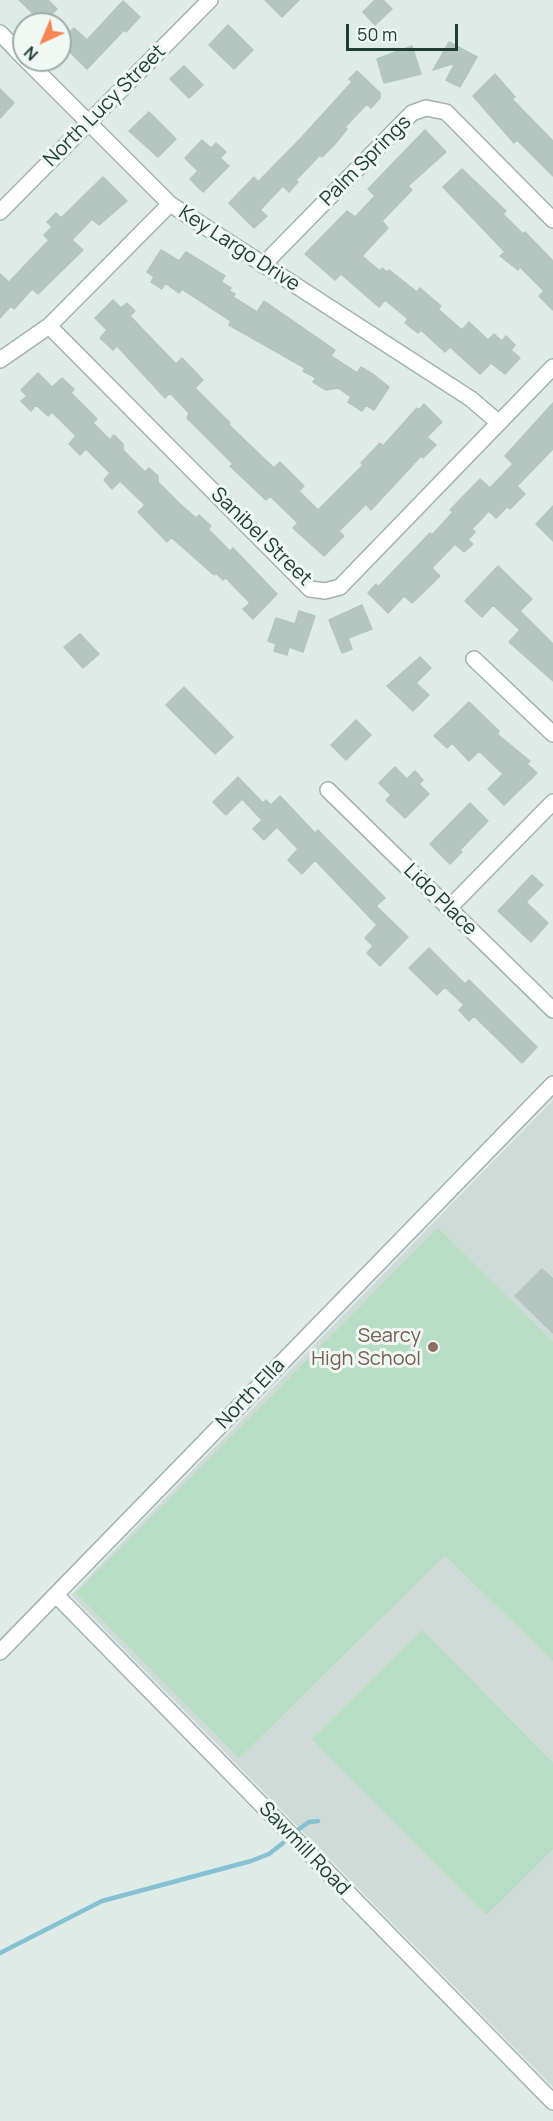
<!DOCTYPE html>
<style>
body{margin:0}
#map{position:relative;width:553px;height:2121px;overflow:hidden;background:#dfebe7;font-family:Manrope,sans-serif}
canvas{display:block}
.north{position:absolute;left:12px;top:12px;width:60px;height:60px;box-sizing:border-box;background:#f0f8f4;border:2px solid #9dada8;border-radius:50%;rotate:224deg;font-size:16px;font-weight:700;line-height:24px;text-align:center;color:#203c36}
.north::after{content:'';display:block;margin:auto;width:21px;height:27px;background:#f78652;clip-path:polygon(50% 0,100% 100%,50% 72%,0 100%)}
.scale{position:absolute;left:346px;top:24px;width:112px;height:27px;box-sizing:border-box;border:3px solid #203c36;border-top:0;padding-left:8px;font-size:18px;line-height:21px;white-space:nowrap;color:#203c36;-webkit-text-stroke:4px #f0f8f4;paint-order:stroke}
</style>
<div id="map">
<canvas width="553" height="2121"></canvas>
<div class="north">N</div>
<div class="scale">50 m</div>
</div>
<script>
const ctx = document.querySelector('canvas').getContext('2d');
ctx.lineJoin = 'round';
function fill(path, color) {
  ctx.fillStyle = color;
  ctx.fill(path, 'evenodd');
}
function poly(rows) {
  const path = new Path2D();
  for (const r of rows) {
    path.moveTo(r[0], r[1]);
    for (let i = 2; i < r.length; i += 2) path.lineTo(r[i], r[i + 1]);
  }
  return path;
}
function strokePath(path, color, width, dash) {
  ctx.strokeStyle = color;
  ctx.lineWidth = width;
  ctx.lineCap = dash ? 'butt' : 'round';
  ctx.setLineDash(dash || []);
  ctx.stroke(path);
}
function write(font, color, halo, rows, align = 'center') {
  ctx.font = font + ' Manrope,sans-serif';
  ctx.lineWidth = 6;
  ctx.setLineDash([]);
  ctx.textBaseline = 'middle';
  ctx.strokeStyle = halo;
  ctx.fillStyle = color;
  for (const [text, x, y, turn = 0] of rows) {
    ctx.save();
    ctx.translate(x, y);
    ctx.rotate((+turn || 0) * Math.PI / 180);
    ctx.textAlign = isNaN(turn) ? turn : align;
    if (halo) ctx.strokeText(text, 0, 0);
    ctx.fillText(text, 0, 0);
    ctx.restore();
  }
}
fill(poly([
 [553,1100,553,2087,71,1595]
]), '#cedbd6');
fill(poly([
 [438,1228,553,1342,553,1661,445,1555,239,1758,76,1593],
 [422,1630,553,1763,553,1849,486,1915,312,1739]
]), '#b7ddc4');
strokePath(poly([
 [299,1829,309,1822,318,1821],
 [0,1953,102,1901,251,1861,269,1854,283,1843]
]), '#85c1d3', 4.5);
const building = poly([
 [19,0,48,0,57,9,43,23,19,0],
 [265,0,299,0,282,17,265,0],
 [375,0,383,0,392,9,375,25,363,12,375,0],
 [123,1,140,17,126,32,124,30,87,69,60,42,74,28,87,40,123,1],
 [228,25,253,50,234,69,209,45,228,25],
 [449,42,477,57,460,87,446,80,455,63,433,70,449,42],
 [412,46,421,74,384,83,377,59,412,46],
 [184,66,203,85,189,98,170,79,184,66],
 [357,71,380,93,380,98,371,108,367,104,345,127,347,129,334,145,322,157,320,155,296,180,298,182,289,192,283,186,260,210,267,216,254,228,229,203,254,177,258,182,302,137,352,82,349,79,357,71],
 [495,74,515,97,512,99,553,141,553,176,517,140,514,143,473,96,495,74],
 [0,89,14,103,0,118,0,89],
 [149,112,176,139,158,157,129,131,149,112],
 [425,130,446,152,408,186,412,190,382,221,388,228,362,256,380,271,382,268,387,272,389,270,417,292,420,288,441,306,438,309,462,330,469,322,488,340,494,334,502,341,506,336,515,345,511,350,520,358,505,374,491,363,480,374,450,347,445,352,421,330,418,333,405,323,408,319,385,300,379,307,341,274,335,280,305,254,347,211,355,217,375,196,368,189,425,130],
 [202,140,211,148,216,143,226,152,220,158,229,166,203,192,190,179,198,171,185,158,202,140],
 [462,169,506,211,503,214,523,234,525,232,553,261,553,310,539,296,544,291,520,267,518,270,500,256,505,252,443,187,462,169],
 [103,177,127,201,99,225,92,219,72,240,83,250,38,294,32,289,14,309,11,306,0,318,0,274,9,282,49,240,44,235,52,227,47,222,56,213,61,218,103,177],
 [161,250,179,261,186,252,225,276,221,282,231,288,229,291,235,294,233,297,257,312,264,301,335,350,331,356,357,373,361,367,374,375,389,387,374,410,366,405,362,411,348,402,351,397,338,388,326,390,313,382,316,378,303,371,305,368,229,325,231,321,182,289,179,293,165,283,162,289,151,282,154,277,147,272,161,250],
 [113,300,121,308,127,303,135,311,130,316,176,364,182,358,203,380,195,388,230,423,229,425,274,468,280,462,304,486,299,491,318,510,363,465,361,463,380,443,383,446,417,408,419,410,424,404,442,422,427,437,436,445,423,458,421,456,371,510,366,504,339,531,344,536,324,556,293,528,298,523,270,496,266,500,230,466,233,464,187,418,189,413,170,393,165,398,117,346,113,350,100,338,107,330,95,318,113,300],
 [38,373,52,387,62,378,74,389,71,393,97,419,93,423,110,440,114,435,123,444,123,450,145,472,149,468,158,476,158,482,180,504,196,518,199,515,211,526,208,529,230,551,233,548,277,594,253,619,243,609,250,603,226,578,223,580,216,573,214,575,171,537,167,542,138,512,145,505,120,481,112,489,104,480,110,473,86,449,80,455,69,444,76,436,52,412,48,416,36,405,31,411,21,401,27,396,21,390,38,373],
 [553,403,553,449,517,486,525,494,510,509,507,507,496,518,489,511,472,529,475,532,468,540,473,544,464,552,455,544,432,568,440,576,431,585,412,603,404,596,388,613,368,593,376,584,378,587,430,533,432,535,453,512,450,510,480,479,490,488,513,464,505,456,553,403],
 [553,506,553,541,536,524,553,506],
 [498,566,532,599,520,611,553,644,553,681,509,642,520,630,493,605,482,617,465,601,498,566],
 [362,605,372,629,348,638,352,649,342,653,329,620,362,605],
 [299,611,315,616,303,652,289,647,287,655,274,651,276,644,268,641,276,618,295,624,299,611],
 [80,634,99,654,83,668,64,647,80,634],
 [420,657,431,668,416,683,429,695,413,711,387,686,420,657],
 [184,687,233,737,215,754,166,705,184,687],
 [469,702,499,731,497,734,530,761,527,764,537,773,504,805,488,789,503,774,479,751,469,761,452,743,447,748,434,736,469,702],
 [356,720,371,735,346,760,331,745,356,720],
 [395,767,407,779,415,771,423,780,419,784,429,794,405,818,386,800,391,795,379,783,395,767],
 [238,777,263,803,266,800,271,805,280,796,315,833,318,830,385,898,376,906,408,937,380,966,367,953,373,946,365,938,377,925,315,860,302,874,288,860,298,849,277,827,264,840,253,829,262,820,242,799,226,815,213,802,238,777],
 [470,803,488,821,460,850,462,852,450,864,430,844,470,803],
 [532,875,543,885,526,902,548,923,531,942,498,911,532,875],
 [429,948,465,984,469,980,537,1047,522,1063,474,1016,469,1021,459,1010,464,1005,445,987,437,995,409,968,429,948],
 [542,1269,553,1279,553,1333,515,1296,542,1269]
]);
fill(building, '#b5c6c0');
strokePath(building, '#b2c5be', 1.5);
const street = poly([
 [0,33,24,58],
 [26,60,170,204,471,399,499,423],
 [0,212,210,0],
 [263,265,412,113,426,108,446,112,553,220],
 [49,326,310,589,325,591,340,587,553,367],
 [0,360,49,326,170,204],
 [474,659,553,734],
 [328,790,553,1010],
 [449,908,553,802],
 [56,1595,553,2102],
 [0,1652,553,1084]
]);
strokePath(street, '#a2b3ae', 18);
strokePath(street, '#fff', 15);
for (const [x, y, r, color] of [
 [433,1347,6,"#8d6e63"]
]) {
  const dot = new Path2D();
  dot.arc(x, y, r, 0, 2 * Math.PI);
  ctx.fillStyle = color;
  ctx.fill(dot);
  strokePath(dot, '#f0f8f4', 2);
}
write('20px', '#203c36', '#f0f8f4', [
 ["North Lucy Street",105,106,-45],
 ["Palm Springs",366,161,-45],
 ["Key Largo Drive",239,249,33],
 ["Sanibel Street",261,537,44],
 ["Lido Place",440,900,44],
 ["North Ella",251,1394,-46],
 ["Sawmill Road",304,1849,46]
]);
write('20px', '#785e54', '#f0f8f4', [
 ["Searcy",421,1336],
 ["High School",421,1359]
], 'right');
</script>
